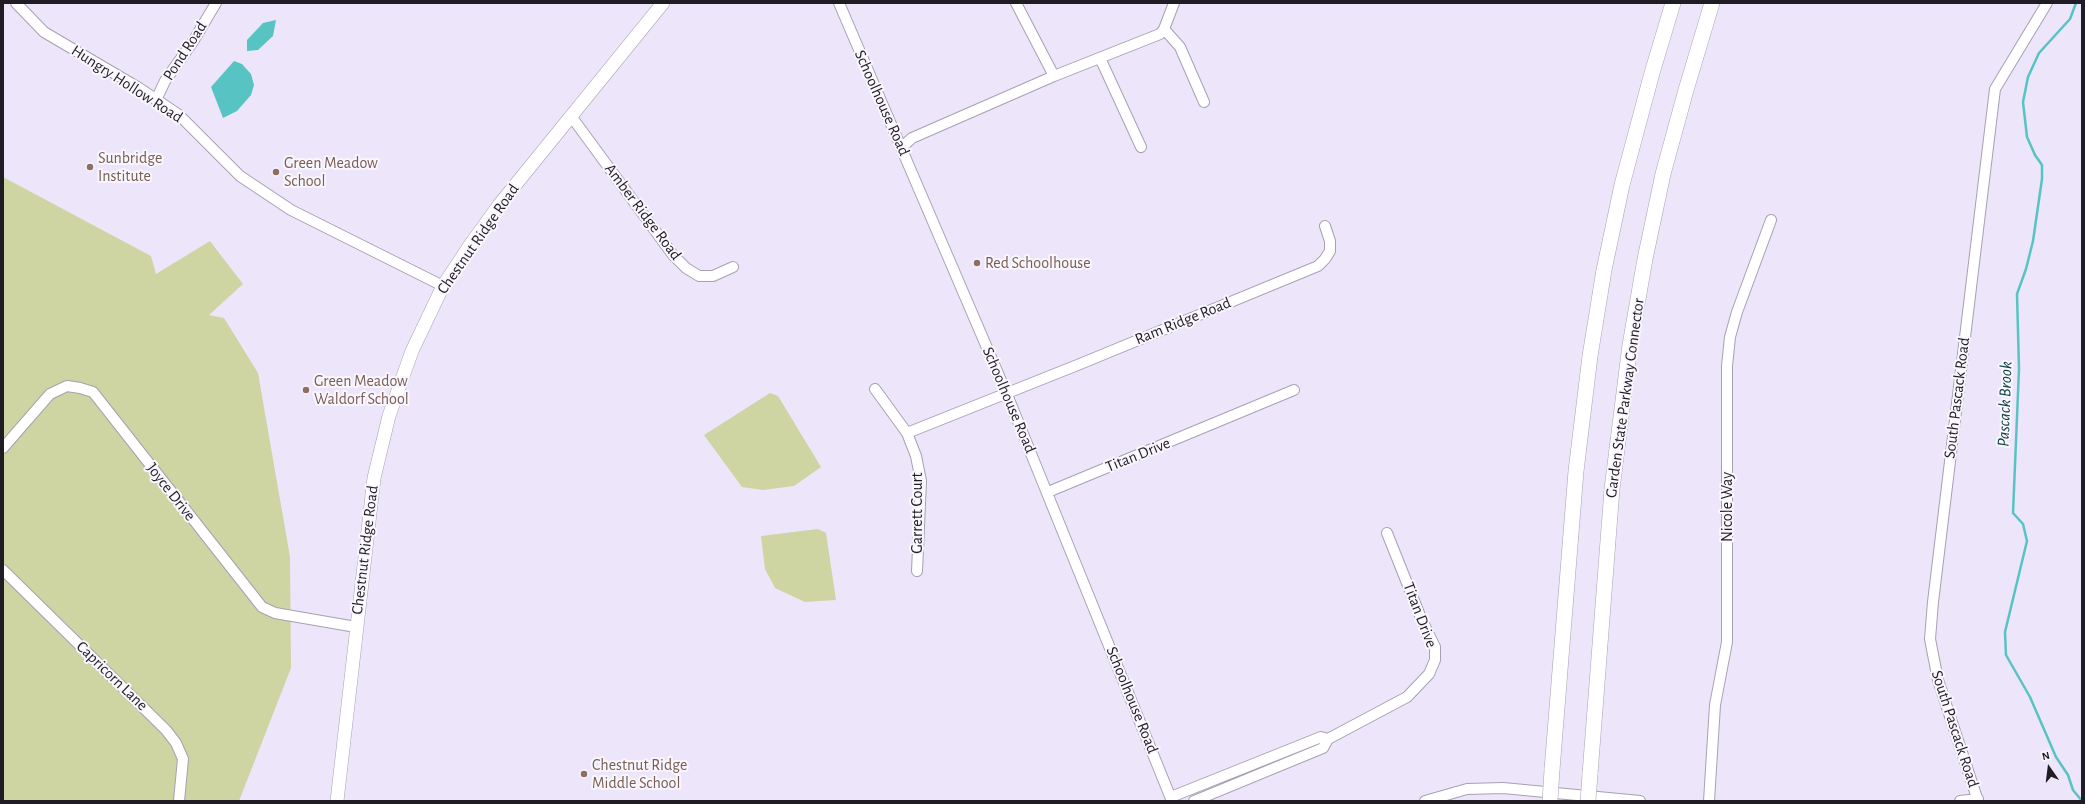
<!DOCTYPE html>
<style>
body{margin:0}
#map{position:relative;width:2085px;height:804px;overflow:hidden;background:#ede6fa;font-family:"Alegreya Sans",sans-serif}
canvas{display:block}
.frame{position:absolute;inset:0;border:4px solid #1f1c23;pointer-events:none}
.north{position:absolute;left:2029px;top:748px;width:40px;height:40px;-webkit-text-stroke:3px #f9f6fe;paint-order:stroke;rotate:346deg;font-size:11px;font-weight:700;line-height:16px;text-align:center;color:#1f1c23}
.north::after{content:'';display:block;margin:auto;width:14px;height:18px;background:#1f1c23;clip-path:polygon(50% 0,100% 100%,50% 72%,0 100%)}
</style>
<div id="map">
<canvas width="2085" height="804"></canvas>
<div class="frame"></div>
<div class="north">N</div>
</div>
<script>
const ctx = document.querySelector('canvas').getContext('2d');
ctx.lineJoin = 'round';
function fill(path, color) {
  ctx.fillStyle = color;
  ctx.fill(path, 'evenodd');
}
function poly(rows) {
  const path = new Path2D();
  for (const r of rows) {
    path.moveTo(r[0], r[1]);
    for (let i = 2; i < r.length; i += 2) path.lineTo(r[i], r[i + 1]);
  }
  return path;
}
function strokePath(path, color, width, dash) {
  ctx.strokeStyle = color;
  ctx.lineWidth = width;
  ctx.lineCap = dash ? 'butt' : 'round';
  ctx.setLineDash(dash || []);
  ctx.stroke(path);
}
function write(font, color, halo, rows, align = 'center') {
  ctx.font = font + ' "Alegreya Sans",sans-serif';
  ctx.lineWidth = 4;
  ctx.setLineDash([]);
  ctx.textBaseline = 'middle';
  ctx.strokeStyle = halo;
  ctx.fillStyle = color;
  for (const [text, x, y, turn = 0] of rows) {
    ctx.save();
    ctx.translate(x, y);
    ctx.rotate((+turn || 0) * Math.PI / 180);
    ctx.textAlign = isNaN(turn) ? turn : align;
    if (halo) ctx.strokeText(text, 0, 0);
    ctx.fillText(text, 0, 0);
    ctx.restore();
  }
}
fill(poly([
 [3,177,151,256,156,274,210,241,243,284,209,315,224,318,258,373,290,557,291,668,239,801,3,801],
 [770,393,778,396,821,467,794,486,763,490,742,487,704,435],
 [818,529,826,533,836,600,805,602,775,588,765,569,761,536]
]), '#ced4a2');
fill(poly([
 [276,20,273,36,258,50,247,51,247,40,263,23],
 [234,61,242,64,251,74,254,85,251,95,237,111,223,118,211,87]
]), '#58c3c3');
strokePath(poly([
 [2076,3,2070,19,2039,53,2028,77,2023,102,2027,137,2035,155,2042,165,2042,179,2033,241,2026,269,2017,294,2019,369,2013,513,2023,524,2027,541,2005,632,2006,655,2030,697,2056,757,2068,775,2073,790,2082,801]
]), '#58c3c3', 2.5);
const minor = poly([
 [16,3,44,32,139,88,179,115,240,176,291,210,443,286],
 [839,3,1006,392,1172,801],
 [1016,3,1054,76],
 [1164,29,1180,47,1204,102],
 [1100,58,1141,147],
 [156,100,165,81,194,40,216,3],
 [571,116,673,255,686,268,699,276,713,276,733,267],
 [902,147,912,138,1054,76,1160,34,1164,29,1174,3],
 [875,389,907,433,916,456,921,481,917,571],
 [907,433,1080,364,1318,266,1325,259,1330,251,1330,241,1325,226],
 [3,448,50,394,67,386,80,388,93,392,262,607,275,613,356,627],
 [1048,492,1294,390],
 [3,570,166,730,176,743,183,759,179,801],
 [1171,797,1321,737,1328,739],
 [1194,801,1323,748,1328,739,1407,697,1429,674,1435,660,1435,647,1421,618,1387,533],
 [1425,801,1467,789,1503,788,1640,801],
 [1709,801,1715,705,1727,642,1727,366,1730,337,1737,312,1771,220],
 [1960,801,1978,799],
 [1978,801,1938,680,1930,639,1933,602,1995,89,2047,3]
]);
const major = poly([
 [337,801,374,478,389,416,412,351,443,286,470,245,499,205,663,3]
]);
const highway = poly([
 [1552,770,1576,471,1590,356,1604,270,1622,185,1652,73,1673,3],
 [1590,774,1612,489,1630,345,1645,259,1663,174,1686,90,1712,3]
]);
strokePath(minor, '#a7a0b3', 12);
strokePath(major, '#a7a0b3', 14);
strokePath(highway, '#a7a0b3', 16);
strokePath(minor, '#fff', 10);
strokePath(major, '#fff', 13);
strokePath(highway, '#fff', 15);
const highwayBridge = poly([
 [1550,801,1552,770],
 [1588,801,1590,774]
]);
strokePath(highwayBridge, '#a7a0b3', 16, []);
strokePath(highwayBridge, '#fff', 15);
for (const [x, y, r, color] of [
 [90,167,4,"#8d6e63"],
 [276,172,4,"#8d6e63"],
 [977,263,4,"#8d6e63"],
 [306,390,4,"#8d6e63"],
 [584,774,4,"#8d6e63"]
]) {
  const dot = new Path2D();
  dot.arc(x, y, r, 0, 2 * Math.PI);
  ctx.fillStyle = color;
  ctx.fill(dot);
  strokePath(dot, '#f9f6fe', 1.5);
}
write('16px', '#1f1c23', '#f9f6fe', [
 ["Pond Road",185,51,-57],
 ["Hungry Hollow Road",127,84,33],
 ["Schoolhouse Road",882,103,66],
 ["Amber Ridge Road",643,212,53],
 ["Chestnut Ridge Road",478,239,-55],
 ["Ram Ridge Road",1183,321,-22],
 ["Garden State Parkway Connector",1625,398,-82],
 ["South Pascack Road",1957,398,-83],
 ["Schoolhouse Road",1009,400,67],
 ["Titan Drive",1138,455,-22],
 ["Joyce Drive",171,492,52],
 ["Nicole Way",1727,507,-90],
 ["Garrett Court",917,513,-90],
 ["Chestnut Ridge Road",365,550,-83],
 ["Titan Drive",1420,615,69],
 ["Capricorn Lane",112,676,44],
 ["Schoolhouse Road",1132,700,68],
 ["South Pascack Road",1955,729,72]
]);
write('16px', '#785e54', '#f9f6fe', [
 ["Sunbridge",98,158],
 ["Institute",98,176],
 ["Green Meadow",284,163],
 ["School",284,181],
 ["Red Schoolhouse",985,263],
 ["Green Meadow",314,381],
 ["Waldorf School",314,399],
 ["Chestnut Ridge",592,765],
 ["Middle School",592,783]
], 'left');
write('italic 17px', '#0d4040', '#f9f6fe', [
 ["Pascack Brook",2005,404,-88]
]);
</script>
